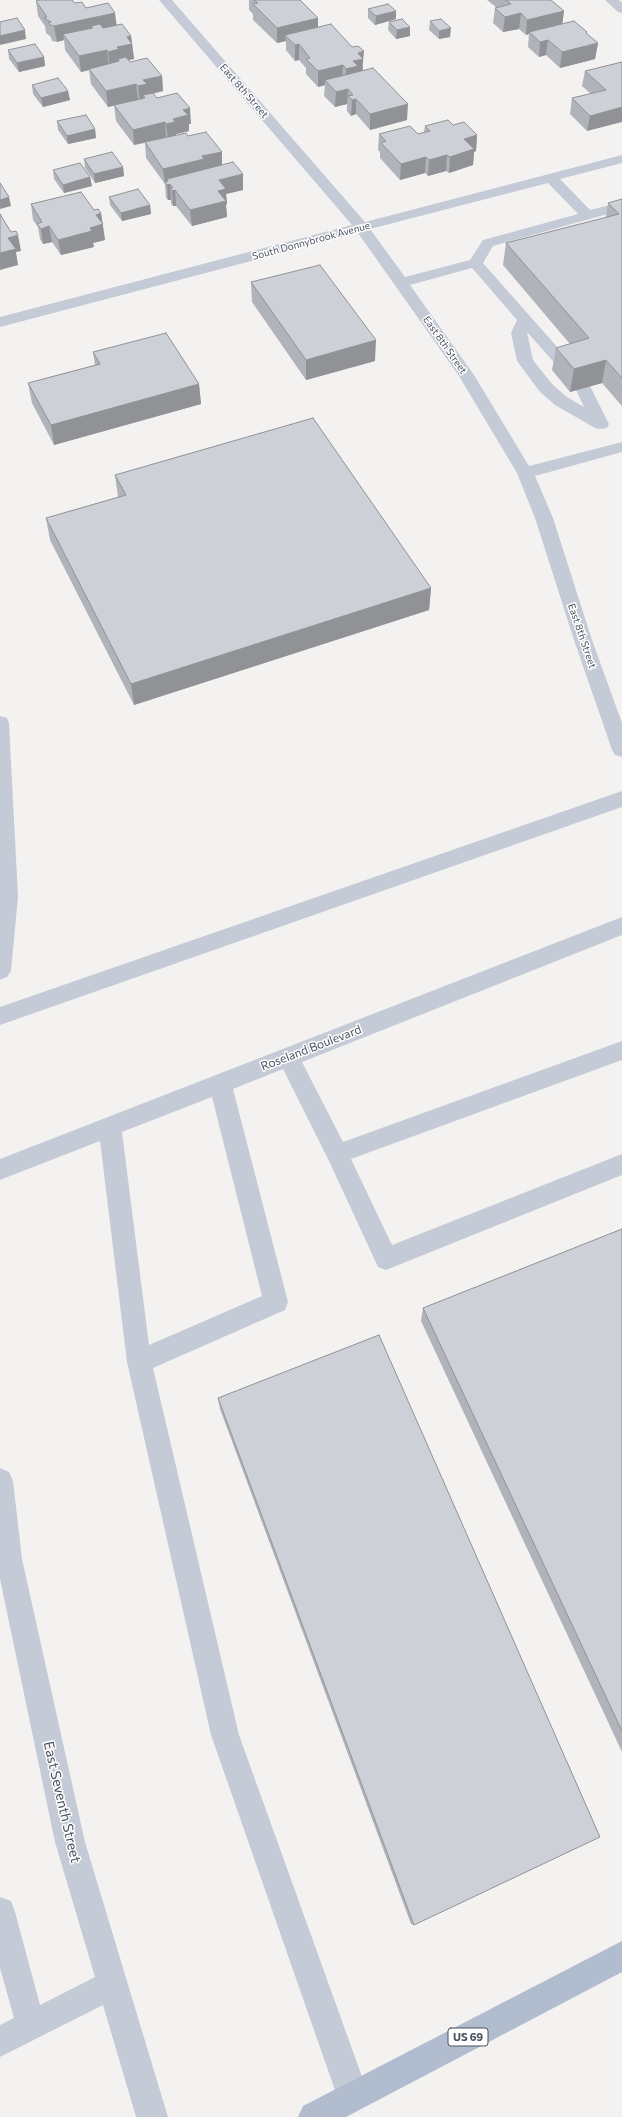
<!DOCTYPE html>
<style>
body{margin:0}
canvas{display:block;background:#f4f2f1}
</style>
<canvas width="622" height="2117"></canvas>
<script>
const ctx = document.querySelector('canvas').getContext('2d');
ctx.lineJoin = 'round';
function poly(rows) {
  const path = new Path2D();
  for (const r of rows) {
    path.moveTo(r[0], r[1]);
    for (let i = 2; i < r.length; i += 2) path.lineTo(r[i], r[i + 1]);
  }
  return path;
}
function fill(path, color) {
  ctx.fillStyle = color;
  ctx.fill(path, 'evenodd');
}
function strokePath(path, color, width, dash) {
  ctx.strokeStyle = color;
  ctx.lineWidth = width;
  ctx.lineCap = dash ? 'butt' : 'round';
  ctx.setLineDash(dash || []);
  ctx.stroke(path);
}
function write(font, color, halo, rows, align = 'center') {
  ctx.font = font + ' Commissioner,sans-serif';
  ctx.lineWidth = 3;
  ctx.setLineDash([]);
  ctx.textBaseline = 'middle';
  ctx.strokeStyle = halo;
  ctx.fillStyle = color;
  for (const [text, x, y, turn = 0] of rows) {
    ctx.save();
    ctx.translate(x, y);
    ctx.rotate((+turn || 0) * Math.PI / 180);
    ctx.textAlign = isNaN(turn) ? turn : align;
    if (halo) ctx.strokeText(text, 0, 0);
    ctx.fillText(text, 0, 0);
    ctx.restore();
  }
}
fill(poly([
 [159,0,172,0,365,222,622,155,622,163,560,179,590,210,622,202,622,210,493,246,483,263,574,366,572,369,566,371,560,369,527,332,533,360,552,384,567,397,584,407,575,388,577,384,589,384,609,424,607,428,601,429,595,428,555,405,540,392,517,361,511,333,517,320,472,268,410,285,474,375,529,466,622,442,622,452,535,476,553,518,592,640,622,723,622,757,615,755,612,750,574,640,535,518,517,473,459,376,358,233,0,327,0,317,352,225,159,0],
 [548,183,578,214,483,240,470,260,405,277,370,229,548,183],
 [605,0,619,0,622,3,622,13,618,12,605,0],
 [0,716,7,718,9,723,18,897,11,971,7,977,0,980,0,716],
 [622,791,622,807,0,1025,0,1007,622,791],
 [622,917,622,935,302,1062,343,1142,622,1041,622,1060,351,1159,392,1245,622,1154,622,1175,386,1270,378,1267,329,1161,283,1069,233,1089,288,1302,285,1310,153,1368,239,1735,369,2096,364,2107,353,2112,342,2107,337,2096,211,1735,127,1362,100,1141,0,1180,0,1159,622,917],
 [212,1097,262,1296,149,1345,122,1132,212,1097],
 [0,1468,9,1472,13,1481,22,1559,85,1842,168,2117,136,2117,103,2005,0,2057,0,2025,14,2018,0,1968,0,1897,11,1901,15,1912,40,2005,95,1977,55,1842,0,1579,0,1468]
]), '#c5cbd6');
fill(poly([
 [622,1941,622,1972,346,2117,298,2117,303,2106,622,1941]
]), '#b1bccf');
fill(poly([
 [249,0,300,0,318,27,363,67,363,71,407,120,370,130,356,114,351,116,347,111,347,104,335,107,324,96,325,85,318,87,306,74,306,68,299,60,295,61,286,50,286,41,277,43,253,20,253,14,249,10],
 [487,0,551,0,564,11,562,23,587,34,598,43,595,59,560,68,546,55,539,57,528,47,529,34,526,35,519,29,503,32,493,23,495,8,496,7],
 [36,1,75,3,86,8,117,25,131,36,134,59,128,60,130,62,162,76,163,91,153,94,157,98,191,124,189,124,189,131,176,134,176,135,188,136,222,152,222,165,243,174,243,190,226,194,227,204,226,205,227,217,192,226,176,206,173,206,171,204,171,200,168,200,166,198,165,184,146,158,145,143,134,145,116,121,114,105,138,100,108,107,91,84,89,70,81,72,65,50,64,40,57,42,52,41,51,38,50,36,46,33,45,26,38,16],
 [368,9,396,11,396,19,375,25,368,18],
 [430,21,450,37,439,39,429,30],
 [389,22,410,36,396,39,388,30],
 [8,50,44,57,45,66,19,72,9,59],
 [622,62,587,131,570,114,572,98,591,94,582,86,585,71],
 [32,85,68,91,70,100,43,107,33,94],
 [57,121,95,129,96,138,68,144,58,130],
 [453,125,477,135,476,151,474,152,473,165,449,173,446,171,428,176,425,173,400,180,380,158,380,152,378,150,379,134,418,134,424,132,425,126],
 [84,159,123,167,124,176,95,183,85,168],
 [53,170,90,177,92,186,64,193,54,179],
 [109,197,150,205,151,214,122,221,110,205],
 [622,199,622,406,602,383,570,392,552,370,556,348,570,344,503,265,506,243,606,217,608,203],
 [31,204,94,210,101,213,105,240,93,243,94,247,61,255,52,242,43,244,40,239,38,227,33,220],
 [251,282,375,361,306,380,252,302],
 [93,352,199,384,201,404,54,445,32,403,28,383,95,365],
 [115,475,431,588,429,610,134,705,50,540,46,518,118,497],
 [622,1229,622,1752,421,1321,423,1308],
 [218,1398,414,1925,411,1924,220,1409]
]), '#b0b3b9');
fill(poly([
 [396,11,396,19,375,25,376,16],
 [564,11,562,27,529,32,529,34,526,35,527,20],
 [115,13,117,28,93,28,91,26,92,34,63,34,64,40,57,42,54,26],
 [521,13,519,29,503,32,505,17],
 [318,18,318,34,285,35,286,41,277,43,277,28],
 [410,27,410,36,396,39,397,30],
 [451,28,450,37,439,39,439,31],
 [25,30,26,39,0,45,0,36],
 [587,32,585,47,598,43,595,59,560,68,562,52,586,33],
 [131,36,134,59,120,62,118,59,118,65,110,67,108,52,117,47,127,37],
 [548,40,546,55,539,57,540,42],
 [299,44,299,60,295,61,295,45],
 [107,50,109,66,89,69,89,70,81,72,79,56],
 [364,51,362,74,345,84,346,69,353,61,358,53],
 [44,57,45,66,19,72,17,63],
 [343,65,342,81,325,80,325,85,318,87,318,71],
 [162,76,163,91,143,95,144,101,140,102,138,86,143,80],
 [136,84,138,100,108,107,106,91],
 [348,89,347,104,335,107,336,92],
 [68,91,70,100,43,107,41,98],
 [356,99,356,114,351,116,352,100],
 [408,104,407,120,370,130,370,114],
 [622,107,622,122,587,131,590,116],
 [190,108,191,124,189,124,189,131,176,134,176,138,168,139,166,124,183,110],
 [165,122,166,137,134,145,133,130],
 [95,129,96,138,68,144,67,136],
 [477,135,476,151,474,152,473,165,449,173,450,157,464,139],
 [222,152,222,167,168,181,167,179,167,184,165,182,165,184,163,169,202,156],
 [447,155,446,171,428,176,429,160],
 [426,157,425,173,400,180,401,164],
 [123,167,124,176,95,183,94,174],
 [243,174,243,190,226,194,227,204,226,205,227,217,192,226,190,210,219,180],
 [90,177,92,186,64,193,63,185],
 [170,184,171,200,168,200,167,185],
 [175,190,176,206,173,206,172,191],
 [9,197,11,206,0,209,0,200],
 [150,205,151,214,122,221,121,213],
 [101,213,105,240,93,243,94,247,61,255,58,240,90,228,96,215],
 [49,226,52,242,43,244,41,229],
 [18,235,21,251,16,252,18,265,0,270,0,253,8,238],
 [376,340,375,361,306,380,306,360],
 [606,360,602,383,570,392,574,369],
 [199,384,201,404,54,445,51,425],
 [431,588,429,610,134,705,131,684]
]), '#909296');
const building = poly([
 [39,0,72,0,75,3,82,2,86,8,108,3,115,13,54,26,50,25,48,23,51,22,44,18,47,17,36,1,39,0],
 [254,0,300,0,318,18,277,28,253,4,258,3,254,0],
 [506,0,551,0,564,11,527,20,521,13,505,17,495,8,511,4,506,0],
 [388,4,396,11,376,16,368,9,388,4],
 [17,18,25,30,0,36,0,22,17,18],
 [402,19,410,27,397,30,389,22,402,19],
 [441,19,451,28,439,31,430,21,441,19],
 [574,21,587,32,586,33,598,43,562,52,548,40,540,42,529,32,574,21],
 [100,24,103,28,122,24,131,36,127,37,132,44,117,47,119,49,108,52,107,50,79,56,63,34,93,28,91,26,100,24],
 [331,24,352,47,358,46,364,51,358,53,363,59,353,61,358,66,346,69,343,65,318,71,306,59,310,58,299,44,295,45,285,35,331,24],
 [35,44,44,57,17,63,8,50,35,44],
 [126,57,130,62,147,58,162,76,143,80,147,84,138,86,136,84,106,91,89,69,119,61,118,59,126,57],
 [622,62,622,107,590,116,572,98,606,90,585,71,622,62],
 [373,68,408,104,370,114,356,99,352,100,348,96,353,95,348,89,336,92,325,80,373,68],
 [58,78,68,91,41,98,32,85,58,78],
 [153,93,157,98,177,93,190,108,183,110,188,115,173,119,175,122,166,124,165,122,133,130,114,105,145,98,143,95,153,93],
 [86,115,95,129,67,136,57,121,86,115],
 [448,120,453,125,464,122,477,135,464,139,474,149,450,157,447,155,429,160,426,157,401,164,381,143,386,141,379,134,410,126,418,134,430,131,425,126,448,120],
 [206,132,222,152,202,156,204,159,163,169,145,142,186,133,188,136,206,132],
 [112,152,123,167,94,174,84,159,112,152],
 [233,162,243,174,219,180,226,189,218,191,226,201,190,210,175,190,172,191,170,188,173,188,170,184,167,185,165,182,168,181,167,179,233,162],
 [80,163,90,177,63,185,53,170,80,163],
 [0,183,9,197,0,200,0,183],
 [138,189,150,205,121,213,109,197,138,189],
 [81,192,94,210,98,209,101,213,96,215,103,224,90,228,92,231,58,240,49,226,41,229,37,224,42,222,31,204,81,192],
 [622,199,622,378,606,360,574,369,556,348,589,338,506,243,619,214,608,203,622,199],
 [0,214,11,232,16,231,18,235,8,238,16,249,0,253,0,214],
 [320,265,376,340,306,360,251,282,320,265],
 [166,333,199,384,51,425,28,383,100,364,93,352,166,333],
 [313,418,431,588,131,684,46,518,126,495,115,475,313,418],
 [622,1229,622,1731,423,1308,622,1229],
 [379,1335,600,1837,414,1925,218,1398,379,1335]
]);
fill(building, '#cdd0d7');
strokePath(building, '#909296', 1);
write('10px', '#49515f', '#fff', [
 ["East 8th Street",244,91,49],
 ["South Donnybrook Avenue",311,241,-15],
 ["East 8th Street",445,345,55],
 ["East 8th Street",582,636,71]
]);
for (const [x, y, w] of [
 [468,2037,40]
]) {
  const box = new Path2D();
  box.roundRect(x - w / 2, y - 9, w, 18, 3);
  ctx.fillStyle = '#fff';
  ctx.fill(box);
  strokePath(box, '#49515f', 1);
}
write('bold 11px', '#49515f', null, [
 ["US 69",468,2037]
]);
write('12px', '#49515f', '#fff', [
 ["Roseland Boulevard",311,1048,-21]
]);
write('14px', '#49515f', '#fff', [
 ["East Seventh Street",62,1802,77]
]);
</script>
